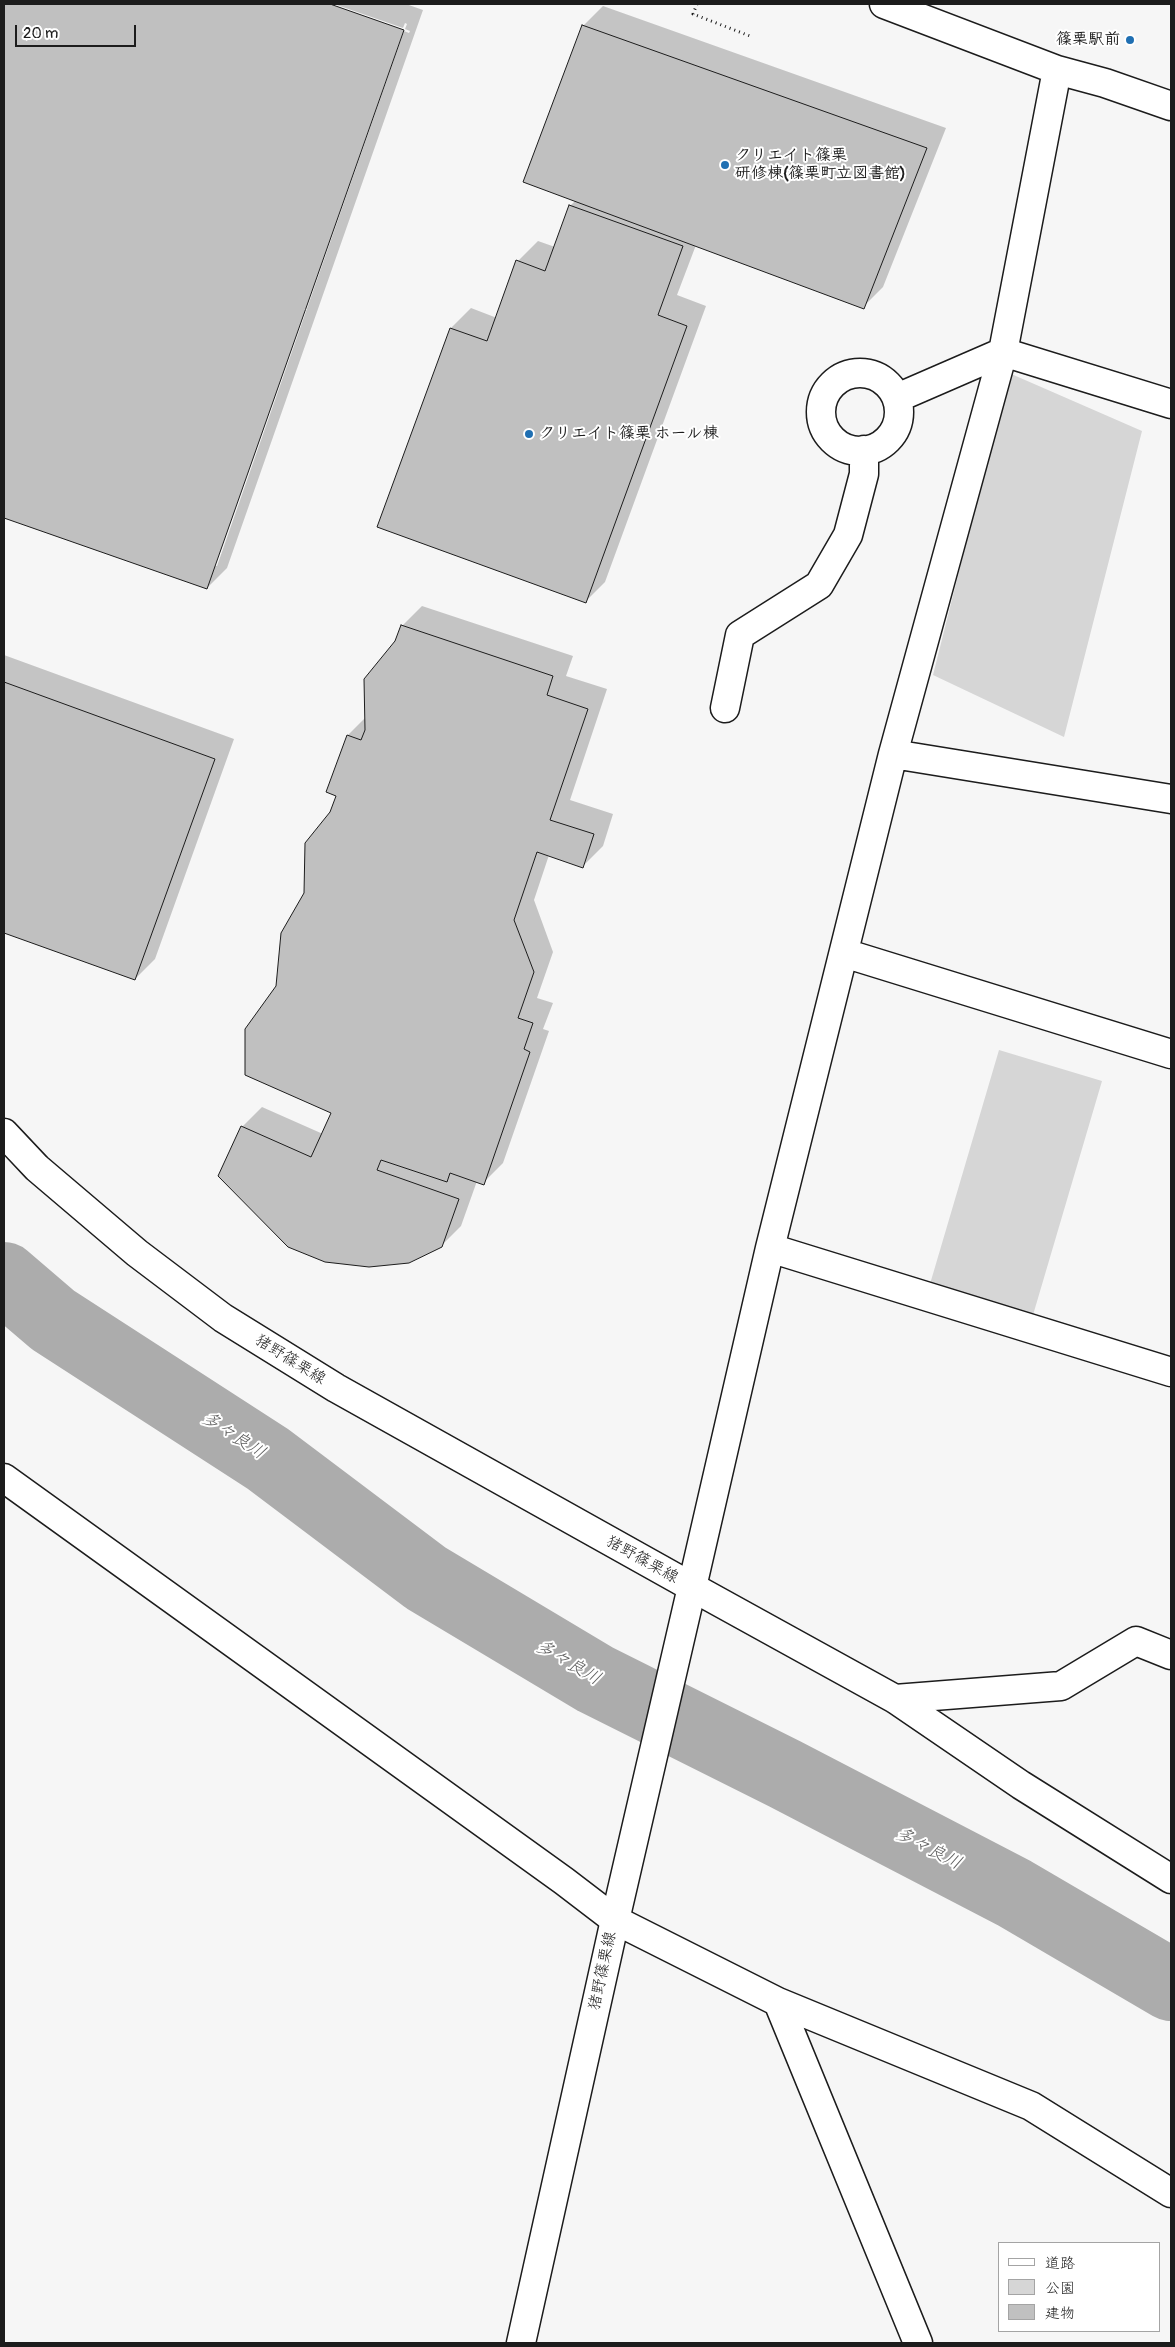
<!DOCTYPE html>
<meta charset="utf-8">
<style>
body{margin:0}
#map{position:relative;width:1175px;height:2347px;overflow:hidden;background:#f6f6f6;font-family:Pangolin,"Klee One",sans-serif}
canvas{display:block}
.frame{position:absolute;inset:0;border:5px solid #1c1c1c;pointer-events:none}
.legend{position:absolute;left:998px;top:2242px;width:162px;height:90px;box-sizing:border-box;background:#fff;border:1px solid #a4a4a4;margin:0;padding:6px 9px;list-style:none;font-size:15px;color:#1c1c1c}
.legend li{display:flex;align-items:center;gap:10px;height:25px}
.legend b{width:25px;border:1px solid #a4a4a4}
.scale{position:absolute;left:15px;top:25px;width:121px;height:22px;box-sizing:border-box;border:2px solid #1c1c1c;border-top:0;padding-left:6px;font-size:15px;line-height:18px;white-space:nowrap;color:#1c1c1c;-webkit-text-stroke:4px #fff;paint-order:stroke}
</style>
<div id="map">
<canvas width="1175" height="2347"></canvas>
<div class="frame"></div>
<ul class="legend">
<li><b style="height:6px;background:#fff"></b>道路</li>
<li><b style="height:14px;background:#d6d6d6"></b>公園</li>
<li><b style="height:14px;background:#c0c0c0"></b>建物</li>
</ul>
<div class="scale">20 m</div>
</div>
<script>
const ctx = document.querySelector('canvas').getContext('2d');
ctx.lineJoin = 'round';
function fill(path, color) {
  ctx.fillStyle = color;
  ctx.fill(path, 'evenodd');
}
function poly(rows) {
  const path = new Path2D();
  for (const r of rows) {
    if (r.length === 3) {
      path.moveTo(r[0] + r[2], r[1]);
      path.arc(r[0], r[1], r[2], 0, 2 * Math.PI);
      continue;
    }
    path.moveTo(r[0], r[1]);
    for (let i = 2; i < r.length; i += 2) path.lineTo(r[i], r[i + 1]);
  }
  return path;
}
function strokePath(path, color, width, dash) {
  ctx.strokeStyle = color;
  ctx.lineWidth = width;
  ctx.lineCap = dash ? 'butt' : 'round';
  ctx.setLineDash(dash || []);
  ctx.stroke(path);
}
function write(font, color, halo, rows, align = 'center') {
  ctx.font = font + ' Pangolin,"Klee One",sans-serif';
  ctx.lineWidth = 4;
  ctx.setLineDash([]);
  ctx.textBaseline = 'middle';
  ctx.strokeStyle = halo;
  ctx.fillStyle = color;
  for (const [text, x, y, turn = 0] of rows) {
    ctx.save();
    ctx.translate(x, y);
    ctx.rotate((+turn || 0) * Math.PI / 180);
    ctx.textAlign = isNaN(turn) ? turn : align;
    if (halo) ctx.strokeText(text, 0, 0);
    ctx.fillText(text, 0, 0);
    ctx.restore();
  }
}
fill(poly([
 [1009,373,1142,431,1064,737,933,675],
 [999,1050,1102,1081,1033,1315,930,1284]
]), '#d6d6d6');
fill(poly([
 [4,4,326,4,402,30,214,566,217,566,404,31,409,33,410,31,405,29,407,24,405,23,403,28,334,4,406,4,423,10,227,568,207,588,4,516],
 [603,6,946,128,883,287,863,307,696,245,677,295,706,306,605,582,585,602,451,328,471,308,497,318,518,261,538,241,555,247,570,206,576,200,583,26],
 [422,606,573,656,566,676,607,689,570,800,613,814,603,846,583,866,549,855,534,900,553,952,537,998,553,1003,543,1029,549,1031,503,1163,483,1183,477,1181,461,1226,441,1246,242,1127,262,1107,323,1134,333,1113,277,986,337,795,328,792,348,735,366,717,402,626],
 [4,655,234,739,155,959,135,979,4,931]
]), '#0003');
strokePath(poly([
 [4,1278,53,1320,268,1459,426,1578,595,1679,785,1774,1014,1893,1171,1985]
]), '#acacac', 72);
const building = poly([
 [4,4,330,4,404,30,207,589,4,518,4,4],
 [582,25,927,148,864,309,523,182,582,25],
 [569,205,683,246,658,315,687,326,586,603,377,527,450,328,487,341,516,260,545,271,569,205],
 [401,625,553,676,547,695,588,709,550,820,594,834,583,868,537,852,514,920,534,972,518,1018,533,1023,524,1049,530,1052,484,1185,450,1173,447,1182,381,1160,377,1170,459,1199,442,1247,409,1263,369,1267,325,1262,288,1247,218,1176,241,1126,311,1157,331,1113,245,1075,245,1029,276,986,281,933,304,893,305,843,330,812,336,796,326,792,347,735,361,740,365,730,364,679,395,641,401,625],
 [4,682,215,759,135,980,4,933,4,682]
]);
fill(building, '#c0c0c0');
strokePath(building, '#1c1c1c', 1);
const minor = poly([
 [884,4,1057,70,1105,83,1171,106],
 [1057,70,1003,352,893,754,770,1248,692,1587,895,1699,1021,1785,1171,1879],
 [860,412,39],
 [897,398,1003,352,1171,404],
 [725,708,740,635,819,585,848,535,864,474,864,450],
 [893,754,1171,799],
 [844,953,1171,1054],
 [770,1248,1171,1372],
 [4,1478,564,1881,615,1920,778,2002,1031,2106,1171,2193],
 [895,1699,1061,1686,1136,1641,1171,1655],
 [778,2002,918,2343]
]);
const major = poly([
 [4,1133,37,1168,137,1253,223,1318,336,1388,692,1587,615,1920,521,2343]
]);
strokePath(minor, '#1c1c1c', 31);
strokePath(major, '#1c1c1c', 31);
strokePath(poly([
 [697,4,693,14,750,36]
]), '#1c1c1c', 3, [1, 4]);
strokePath(minor, '#fff', 28);
strokePath(major, '#fff', 28);
for (const [x, y, r, color] of [
 [1130,40,5,"#1f6fb2"],
 [725,165,5,"#1f6fb2"],
 [529,434,5,"#1f6fb2"]
]) {
  const dot = new Path2D();
  dot.arc(x, y, r, 0, 2 * Math.PI);
  ctx.fillStyle = color;
  ctx.fill(dot);
  strokePath(dot, '#fff', 2);
}
write('bold 16px', '#1c1c1c', '#fff', [
 ["篠栗駅前",1120,40,"right"],
 ["クリエイト篠栗",735,156],
 ["研修棟(篠栗町立図書館)",735,174],
 ["クリエイト篠栗 ホール棟",539,434]
], 'left');
write('16px', '#1c1c1c', '#fff', [
 ["猪野篠栗線",290,1360,32],
 ["猪野篠栗線",642,1560,29],
 ["猪野篠栗線",603,1971,-78]
]);
write('italic 18px', '#5d5d5d', '#fff', [
 ["多々良川",233,1436,33],
 ["多々良川",568,1663,30],
 ["多々良川",928,1849,27]
]);
</script>
